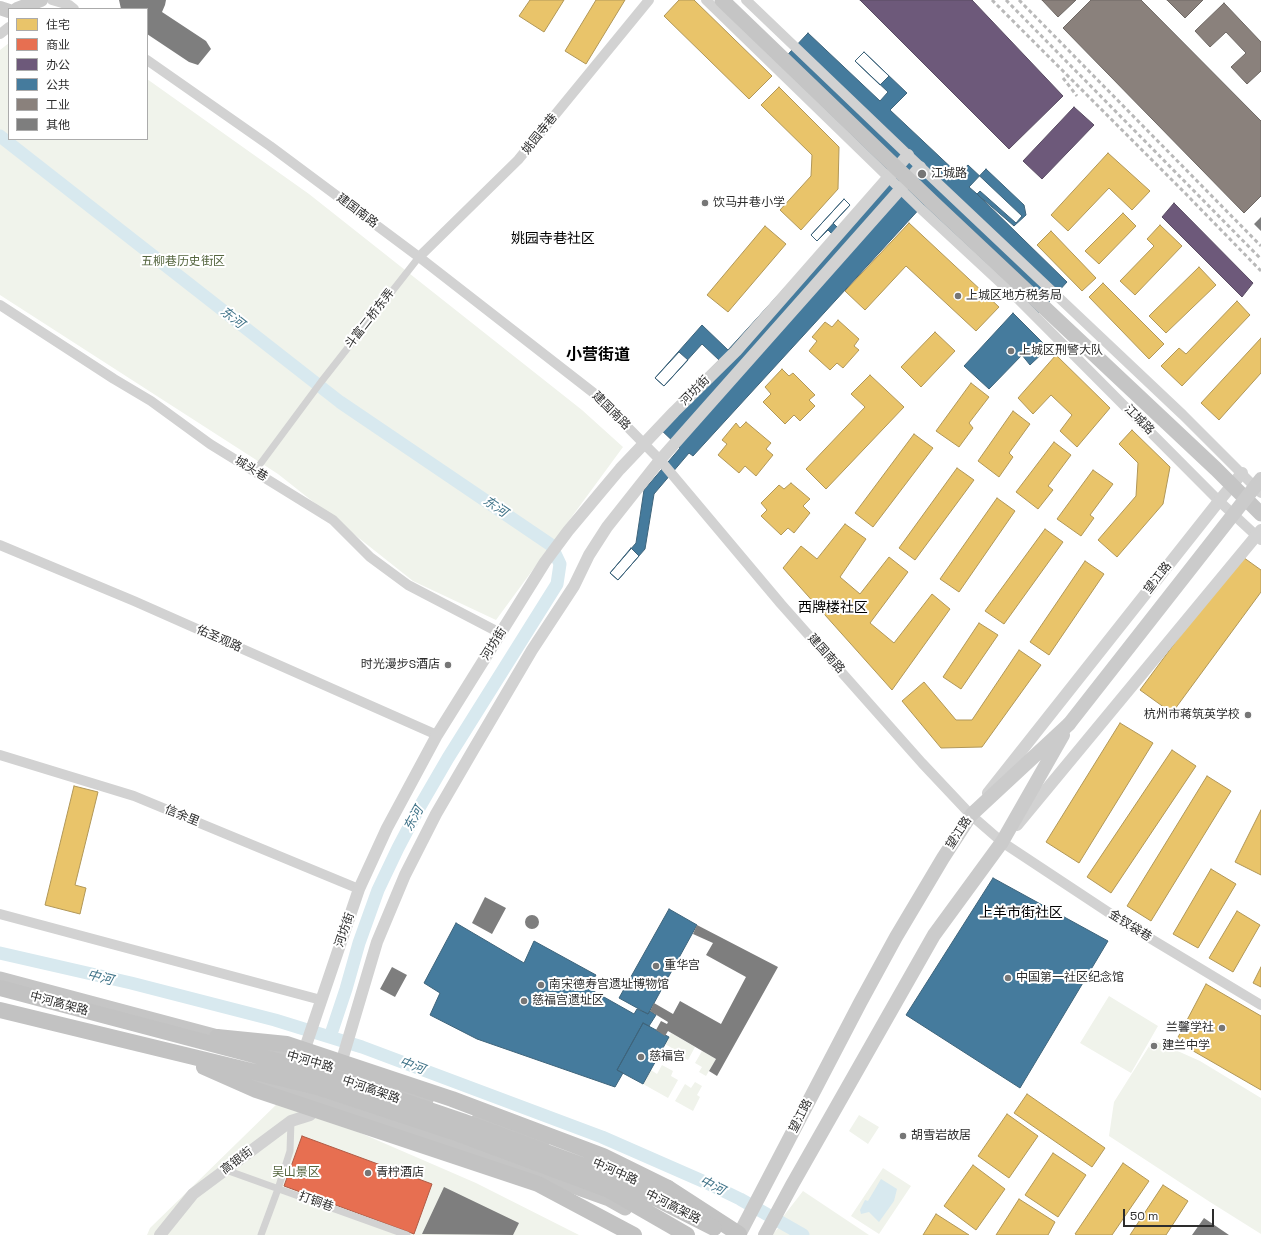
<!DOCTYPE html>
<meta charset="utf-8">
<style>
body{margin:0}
#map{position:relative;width:1261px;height:1235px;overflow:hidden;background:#fff;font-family:"Space Grotesk","Noto Sans SC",sans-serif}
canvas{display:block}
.legend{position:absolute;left:8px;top:8px;width:140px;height:132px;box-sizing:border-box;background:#fff;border:1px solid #ababab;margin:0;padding:5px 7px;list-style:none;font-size:12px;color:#2d2d2d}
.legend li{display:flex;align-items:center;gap:8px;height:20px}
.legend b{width:20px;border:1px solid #ababab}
.scale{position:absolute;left:1123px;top:1209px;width:91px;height:18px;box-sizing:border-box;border:2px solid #2d2d2d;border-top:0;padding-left:5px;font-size:12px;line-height:14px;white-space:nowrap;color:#2d2d2d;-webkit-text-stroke:3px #fff;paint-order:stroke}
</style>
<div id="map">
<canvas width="1261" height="1235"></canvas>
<ul class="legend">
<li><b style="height:11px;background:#e9c46a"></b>住宅</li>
<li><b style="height:11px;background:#e76f51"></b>商业</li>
<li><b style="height:11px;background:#6d597a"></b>办公</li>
<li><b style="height:11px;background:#457b9d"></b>公共</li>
<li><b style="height:11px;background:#8a817c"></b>工业</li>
<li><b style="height:11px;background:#7e7e7e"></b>其他</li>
</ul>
<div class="scale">50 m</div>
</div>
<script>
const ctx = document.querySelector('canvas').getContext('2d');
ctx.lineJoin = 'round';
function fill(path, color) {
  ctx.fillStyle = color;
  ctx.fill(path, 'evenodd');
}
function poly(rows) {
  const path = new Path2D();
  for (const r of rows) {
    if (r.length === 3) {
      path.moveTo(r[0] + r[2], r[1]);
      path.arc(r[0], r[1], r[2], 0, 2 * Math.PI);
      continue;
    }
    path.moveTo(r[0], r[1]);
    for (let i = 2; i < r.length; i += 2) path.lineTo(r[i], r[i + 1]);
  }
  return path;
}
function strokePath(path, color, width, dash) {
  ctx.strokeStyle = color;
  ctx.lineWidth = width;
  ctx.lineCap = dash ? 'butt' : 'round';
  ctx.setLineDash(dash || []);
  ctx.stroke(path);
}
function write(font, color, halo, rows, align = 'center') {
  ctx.font = font + ' "Space Grotesk","Noto Sans SC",sans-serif';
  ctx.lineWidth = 4;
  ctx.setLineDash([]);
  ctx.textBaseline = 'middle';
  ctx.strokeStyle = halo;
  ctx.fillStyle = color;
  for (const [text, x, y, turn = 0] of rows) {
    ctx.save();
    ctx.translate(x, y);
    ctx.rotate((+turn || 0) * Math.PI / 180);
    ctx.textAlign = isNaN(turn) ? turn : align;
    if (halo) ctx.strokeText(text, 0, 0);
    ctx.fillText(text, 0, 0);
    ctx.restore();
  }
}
fill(poly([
 [9,43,9,139,147,139,147,79,309,194,582,410,623,447,496,620,413,581,278,474,0,295,0,50],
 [1109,996,1158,1026,1131,1073,1080,1043],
 [671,1033,695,1047,688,1060,682,1057,679,1061,667,1055,672,1048,665,1044],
 [1153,1040,1200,1061,1261,1098,1261,1234,1210,1202,1109,1136,1114,1102],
 [702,1051,716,1059,706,1076,699,1072,702,1067,695,1063],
 [662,1065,673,1071,671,1076,678,1080,668,1098,643,1084,651,1070,657,1074],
 [695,1082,702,1086,697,1095,700,1097,693,1111,675,1101,685,1084,691,1088],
 [282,1099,476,1183,579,1235,147,1235,150,1228],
 [859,1115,879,1127,868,1144,849,1131],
 [883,1168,911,1186,879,1234,851,1216],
 [803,1191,869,1235,808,1235,782,1218],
 [780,1226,794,1235,772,1235]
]), '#f0f3eb');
fill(poly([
 [881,1179,897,1189,894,1201,879,1222,869,1212,861,1214,860,1210,865,1200,868,1201]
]), '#d8e9ef');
const homes = poly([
 [530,0,564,0,544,32,519,16,530,0],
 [596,0,625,0,586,64,565,51,596,0],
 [679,0,694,0,772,76,749,99,664,16,679,0],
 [779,87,839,147,838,189,801,230,780,210,811,176,812,155,761,105,779,87],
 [1108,153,1150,191,1132,210,1109,188,1068,231,1051,215,1108,153],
 [1123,213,1136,226,1099,264,1085,251,1123,213],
 [909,223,999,307,976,331,906,266,865,310,845,291,909,223],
 [1160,225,1182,246,1135,295,1120,281,1154,246,1147,239,1160,225],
 [765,226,786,244,728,312,707,295,765,226],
 [1051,231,1096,278,1082,291,1037,245,1051,231],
 [1199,267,1216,285,1166,333,1149,316,1199,267],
 [1103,283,1164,344,1149,359,1089,297,1103,283],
 [1237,301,1250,315,1182,386,1161,366,1179,348,1186,354,1237,301],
 [838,320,859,339,854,346,859,350,843,368,837,363,830,370,809,351,817,341,812,337,825,322,832,327,838,320],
 [935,332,955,351,921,387,901,367,935,332],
 [1261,338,1261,373,1219,420,1201,403,1261,338],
 [1056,355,1110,408,1077,447,1060,431,1072,415,1051,395,1033,414,1018,398,1056,355],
 [782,369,789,376,793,373,815,395,809,400,815,406,800,421,794,415,785,424,763,402,771,394,765,387,782,369],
 [870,375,904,407,826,489,806,469,865,407,851,394,870,375],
 [971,383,989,397,969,423,973,428,959,447,936,431,971,383],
 [1013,411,1030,424,1009,453,1013,457,999,477,978,461,1013,411],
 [746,422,771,443,766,449,773,455,756,476,745,466,739,473,718,455,727,444,722,440,736,423,740,428,746,422],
 [1132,430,1170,467,1163,504,1117,557,1098,540,1136,496,1138,463,1119,444,1132,430],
 [914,434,933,448,873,527,855,513,914,434],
 [1054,442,1071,455,1048,486,1053,490,1038,509,1016,492,1054,442],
 [957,468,974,480,915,560,899,548,957,468],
 [1093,470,1113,484,1090,515,1094,518,1081,536,1057,519,1093,470],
 [791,483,810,499,803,506,810,513,794,533,788,528,781,535,761,516,767,510,761,503,779,485,784,489,791,483],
 [997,498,1015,511,959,592,940,579,997,498],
 [845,524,866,539,840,577,860,594,889,557,908,572,870,623,894,643,932,594,950,609,892,690,783,568,801,546,817,559,845,524],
 [1045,529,1063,542,1004,624,985,611,1045,529],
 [1240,555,1261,570,1261,592,1172,713,1140,690,1240,555],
 [1085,561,1104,574,1049,655,1030,642,1085,561],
 [979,623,998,635,961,689,943,677,979,623],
 [1019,650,1041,665,982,747,941,748,902,701,924,682,956,720,972,720,1019,650],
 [1120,723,1153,743,1079,863,1046,842,1120,723],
 [1172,750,1196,766,1111,893,1087,877,1172,750],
 [1207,776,1231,791,1151,921,1127,906,1207,776],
 [74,786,98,792,75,885,86,888,80,914,45,905,74,786],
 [1261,810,1261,875,1235,862,1261,810],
 [1211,869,1236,884,1198,948,1173,934,1211,869],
 [1237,911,1260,925,1233,972,1209,958,1237,911],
 [1261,967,1261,987,1253,983,1261,967],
 [1206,984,1261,1016,1261,1090,1176,1041,1206,984],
 [1027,1094,1105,1148,1092,1167,1014,1113,1027,1094],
 [1007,1114,1038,1136,1009,1178,978,1156,1007,1114],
 [1053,1153,1086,1175,1058,1217,1025,1195,1053,1153],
 [1123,1163,1149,1181,1112,1235,1077,1235,1075,1234,1123,1163],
 [973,1165,1005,1189,976,1230,944,1206,973,1165],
 [1163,1185,1188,1201,1166,1235,1130,1235,1163,1185],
 [1019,1199,1055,1222,1048,1235,996,1235,1019,1199],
 [936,1214,969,1235,923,1235,936,1214]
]);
fill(homes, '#e9c46a');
strokePath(homes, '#b19758', 1);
const shops = poly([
 [302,1136,432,1184,414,1234,284,1186,302,1136]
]);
fill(shops, '#e76f51');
strokePath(shops, '#af5b46', 1);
const offices = poly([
 [860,0,972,0,1063,96,1009,149,860,0],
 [1074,107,1094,125,1042,179,1023,161,1074,107],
 [1174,203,1253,283,1242,297,1162,217,1174,203]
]);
fill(offices, '#6d597a');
strokePath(offices, '#5a4c63', 1);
const public = poly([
 [808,33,880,101,888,92,855,61,864,52,907,93,890,110,958,174,968,165,1022,216,1016,223,980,191,977,194,1067,282,1037,315,923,205,693,456,689,453,654,494,645,549,618,580,610,573,636,543,644,490,680,448,657,426,719,360,702,344,664,386,655,378,702,325,728,350,833,235,828,230,817,241,811,235,844,199,850,205,833,223,839,229,889,173,778,65,808,33],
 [864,52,889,76,880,85,855,61,864,52],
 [986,169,1024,205,1026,215,1014,226,969,187,986,169],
 [844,199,850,205,817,241,811,235,844,199],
 [1013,313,1048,348,1030,365,1022,355,989,389,964,366,1013,313],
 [679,352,688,360,664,386,655,378,679,352],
 [631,548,639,556,618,580,610,573,631,548],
 [993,878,1108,941,1020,1088,906,1015,993,878],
 [669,909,697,925,648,1014,619,998,669,909],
 [456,923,524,963,534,941,596,975,588,988,634,1014,637,1009,648,1014,650,1011,656,1015,649,1026,643,1023,617,1070,623,1073,615,1087,477,1039,430,1015,440,993,424,983,456,923],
 [643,1023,669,1037,643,1084,617,1070,643,1023]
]);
fill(public, '#457b9d');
strokePath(public, '#3e647b', 1);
const industry = poly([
 [1042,0,1076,0,1058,17,1042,0],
 [1091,0,1141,0,1261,121,1261,196,1244,213,1063,28,1091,0],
 [1167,0,1203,0,1185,18,1167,0],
 [1224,3,1261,42,1261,71,1247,84,1231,67,1246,53,1226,32,1210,47,1195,31,1224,3]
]);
fill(industry, '#8a817c');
strokePath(industry, '#6e6864', 1);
strokePath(poly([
 [0,136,340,402,551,545,560,564,557,584,448,758,419,808,398,848,378,890,359,943,346,989,330,1037],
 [0,953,131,983,275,1020,362,1047,602,1137,707,1183,740,1199,803,1235]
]), '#d8e9ef', 13);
fill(poly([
 [119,0,166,0,165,5,162,12,206,41,211,49,198,65,189,62,147,34,147,9,121,9],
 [1261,217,1261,231,1254,224],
 [485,897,506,908,492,934,472,923],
 [532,922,7],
 [697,925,778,967,717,1076,709,1071,716,1059,668,1031,665,1036,656,1030,661,1021,667,1024,668,1022,650,1011,654,1003,673,1014,680,1001,721,1024,746,977,706,955,713,943,693,934],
 [392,967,407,975,395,997,380,989],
 [444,1187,519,1223,513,1235,422,1234],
 [1204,1218,1229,1235,1192,1235]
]), '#7e7e7e');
strokePath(poly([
 [255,471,321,382,419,257],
 [226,1170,407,1235],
 [261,1235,278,1189,290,1151,291,1121]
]), '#d2d2d2', 7);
strokePath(poly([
 [52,0,69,5,74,9],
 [706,0,921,209,1017,298,1219,501,1261,540],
 [746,0,908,155,1183,415,1261,493],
 [0,34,9,27],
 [147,60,270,146,419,257,595,394,660,460,781,604,922,763,971,815,1002,842,1123,922,1261,1005],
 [419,257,518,160,649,0],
 [0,305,114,379,151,401,210,444,333,520,370,557,408,585,500,633],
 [0,545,134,601,437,735],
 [0,755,134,796,359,889],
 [0,914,321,1000]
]), '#d2d2d2', 10);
strokePath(poly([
 [988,793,1219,501,1242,473],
 [1017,825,1261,530],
 [302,1057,359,889,387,828,437,735,545,562,568,531,620,469,674,412,736,351,908,155],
 [339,1070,377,942,405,875,436,814,472,752,532,650,574,586,589,555,607,527,660,460,920,167],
 [160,1235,193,1194,291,1121,310,1115,320,1104]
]), '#d2d2d2', 12);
strokePath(poly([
 [0,8,9,11],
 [17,9,41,0],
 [739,1235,860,1003,896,937,943,858,971,815,1069,724],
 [765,1235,792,1185,934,935,1002,842,1063,735]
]), '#cbcbcb', 14);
strokePath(poly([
 [722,0,933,203,1216,469,1261,514],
 [0,979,229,1040],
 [250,1045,339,1070,426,1100],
 [257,1080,294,1090,455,1144,609,1199,625,1208],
 [479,1119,542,1142]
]), '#c5c5c5', 15);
strokePath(poly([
 [668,1188,739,1234]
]), '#c2c2c2', 16);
strokePath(poly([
 [992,0,1184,192,1261,271],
 [1006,0,1261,259],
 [1019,0,1261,246],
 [1063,78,1077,96]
]), '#b9b9b9', 3, [4, 3]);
strokePath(poly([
 [1069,724,1261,479]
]), '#cbcbcb', 14);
strokePath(poly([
 [0,988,318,1072,462,1121,614,1177,714,1228],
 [0,1010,317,1087,459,1134,609,1190,687,1235],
 [217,1037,287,1044,452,1099,603,1156,668,1188],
 [204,1067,256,1090,538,1184,634,1235]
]), '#c2c2c2', 16);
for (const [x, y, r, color] of [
 [922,174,5,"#767676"],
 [705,203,4,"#767676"],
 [958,296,4,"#767676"],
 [1011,351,4,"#767676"],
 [448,665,4,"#767676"],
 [1248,715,4,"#767676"],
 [656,966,4,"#767676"],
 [1008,978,4,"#767676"],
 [541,985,4,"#767676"],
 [524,1001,4,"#767676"],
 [1222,1028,4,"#767676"],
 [1154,1046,4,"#767676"],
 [641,1057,4,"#767676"],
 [903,1136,4,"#767676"],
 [368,1173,4,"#767676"]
]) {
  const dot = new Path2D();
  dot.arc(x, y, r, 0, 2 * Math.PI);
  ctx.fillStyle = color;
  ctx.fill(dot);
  strokePath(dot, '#fff', 1.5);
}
write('12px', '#2d2d2d', '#fff', [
 ["姚园寺巷",540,134,-51],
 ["建国南路",357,211,37],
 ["斗富二桥东弄",370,319,-52],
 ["河坊街",695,391,-45],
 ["建国南路",611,411,45],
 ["江城路",1139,420,45],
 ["城头巷",251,469,31],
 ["望江路",1158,578,-52],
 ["佑圣观路",219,639,24],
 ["河坊街",494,644,-58],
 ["建国南路",826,654,48],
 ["信余里",182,816,22],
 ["望江路",959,833,-57],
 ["金钗袋巷",1130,926,32],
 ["河坊街",345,930,-71],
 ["中河高架路",59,1004,15],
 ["中河中路",310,1062,16],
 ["中河高架路",371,1090,19],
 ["望江路",801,1116,-63],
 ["高银街",237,1161,-37],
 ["中河中路",615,1172,24],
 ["打铜巷",316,1202,20],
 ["中河高架路",673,1207,27]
]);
write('12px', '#2d2d2d', '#fff', [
 ["江城路",931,174],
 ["饮马井巷小学",713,203],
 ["上城区地方税务局",966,296],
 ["上城区刑警大队",1019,351],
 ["时光漫步S酒店",440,665,"right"],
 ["杭州市蒋筑英学校",1240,715,"right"],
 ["重华宫",664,966],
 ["中国第一社区纪念馆",1016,978],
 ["南宋德寿宫遗址博物馆",549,985],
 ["慈福宫遗址区",532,1001],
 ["兰馨学社",1214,1028,"right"],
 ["建兰中学",1162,1046],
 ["慈福宫",649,1057],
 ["胡雪岩故居",911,1136],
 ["青柠酒店",376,1173]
], 'left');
write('12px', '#54653e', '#fff', [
 ["五柳巷历史街区",183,262],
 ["吴山景区",296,1173]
]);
write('italic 13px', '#417489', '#fff', [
 ["东河",232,318,38],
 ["东河",495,507,34],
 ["东河",414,819,-61],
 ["中河",100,978,14],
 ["中河",412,1066,21],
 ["中河",712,1186,27]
]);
write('14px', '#000', '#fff', [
 ["姚园寺巷社区",553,239],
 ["西牌楼社区",833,608],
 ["上羊市街社区",1021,913]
]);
write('bold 16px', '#000', '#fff', [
 ["小营街道",598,356]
]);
</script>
